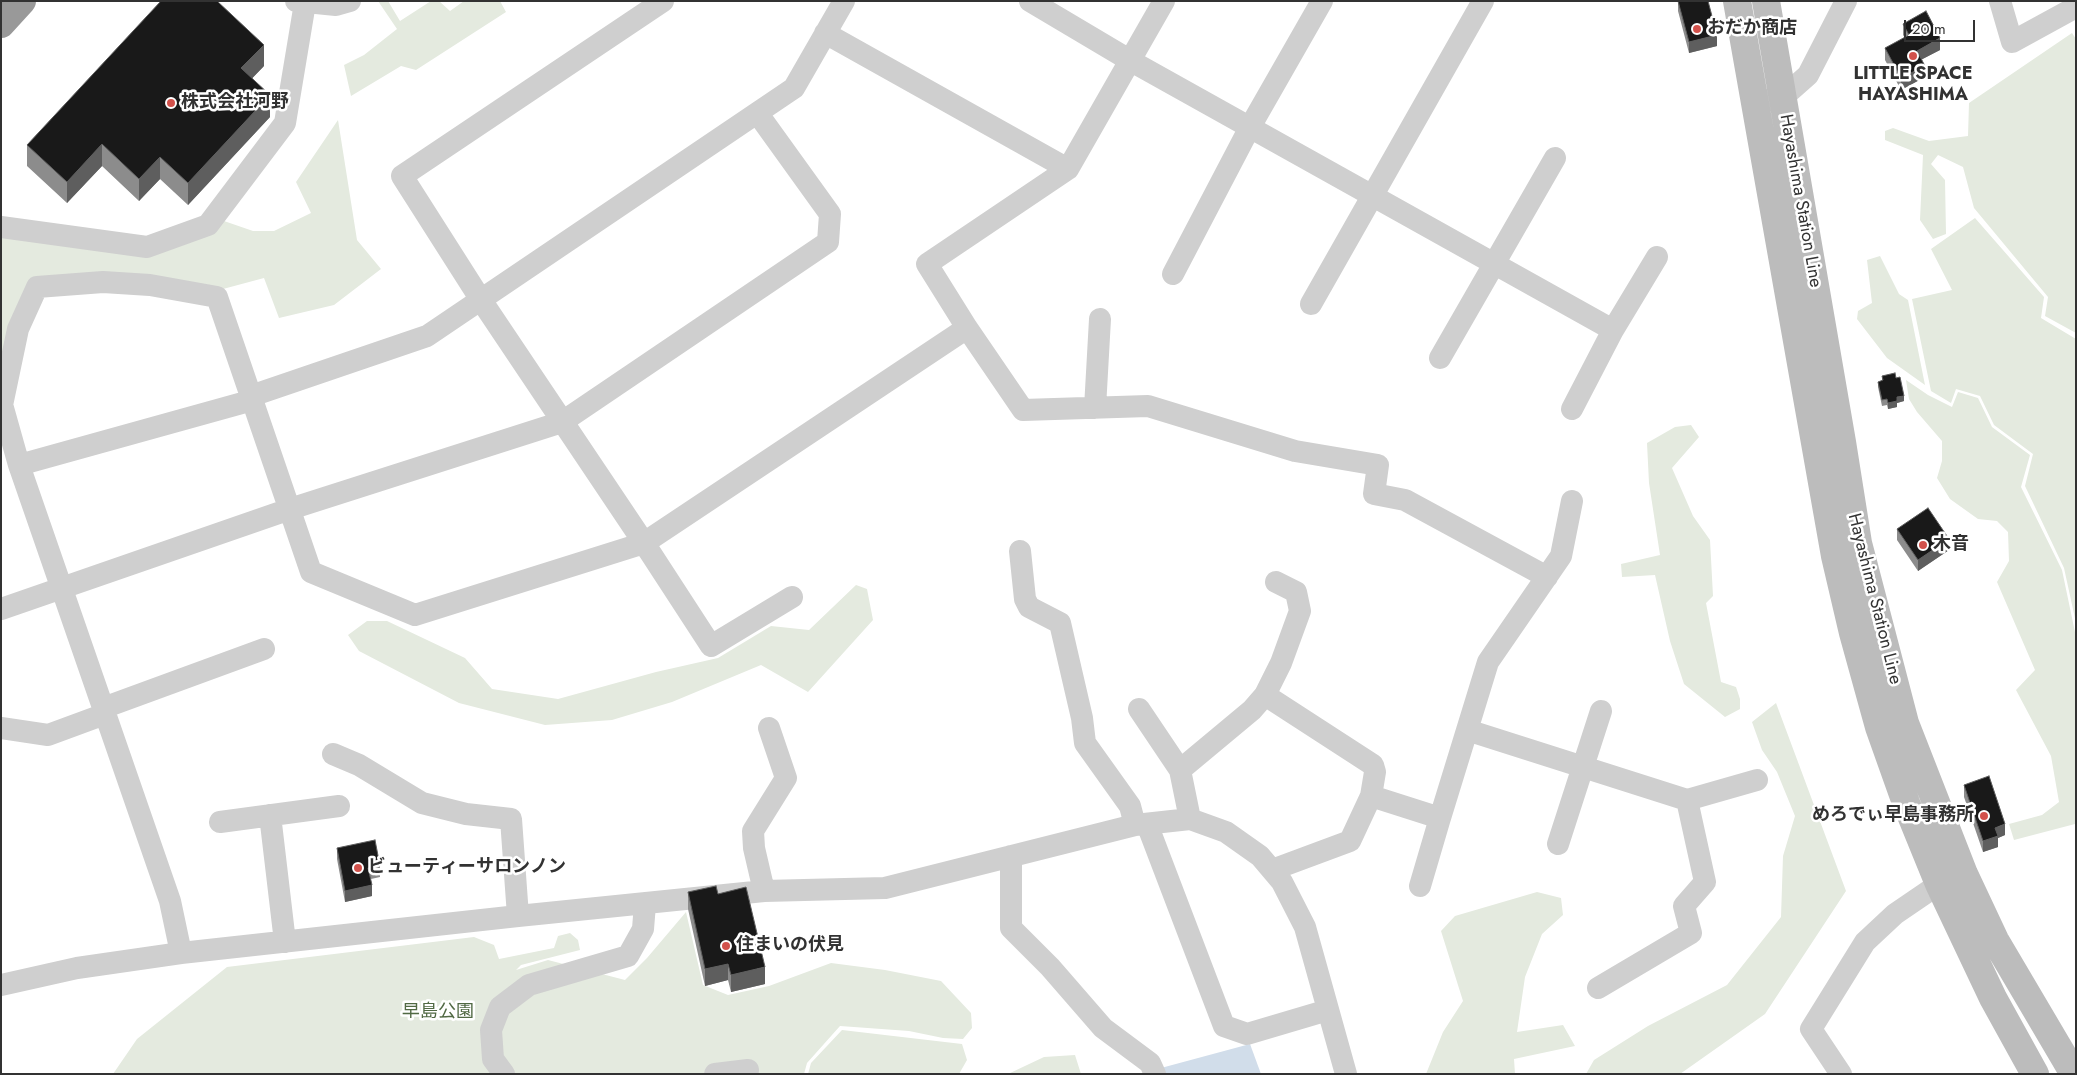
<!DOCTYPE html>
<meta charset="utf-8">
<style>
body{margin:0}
#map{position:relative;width:2077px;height:1075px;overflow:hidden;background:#fff;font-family:Jost,sans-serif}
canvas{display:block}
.frame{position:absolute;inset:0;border:2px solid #323232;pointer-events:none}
.scale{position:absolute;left:1904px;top:20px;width:71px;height:22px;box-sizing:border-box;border:2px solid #323232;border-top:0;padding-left:6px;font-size:15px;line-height:18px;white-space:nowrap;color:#323232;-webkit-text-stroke:4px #fff;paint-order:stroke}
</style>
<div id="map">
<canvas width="2077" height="1075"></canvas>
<div class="frame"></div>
<div class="scale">20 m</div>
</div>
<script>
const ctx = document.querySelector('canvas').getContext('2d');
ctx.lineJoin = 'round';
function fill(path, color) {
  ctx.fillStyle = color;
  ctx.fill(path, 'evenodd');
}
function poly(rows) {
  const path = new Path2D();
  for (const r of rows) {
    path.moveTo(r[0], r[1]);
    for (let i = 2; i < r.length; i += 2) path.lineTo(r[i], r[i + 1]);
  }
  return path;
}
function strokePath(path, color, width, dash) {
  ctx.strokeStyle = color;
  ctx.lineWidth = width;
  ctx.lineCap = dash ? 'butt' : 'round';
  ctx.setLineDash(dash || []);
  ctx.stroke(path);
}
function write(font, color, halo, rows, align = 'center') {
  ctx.font = font + ' Jost,"Noto Sans JP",sans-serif';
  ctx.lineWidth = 5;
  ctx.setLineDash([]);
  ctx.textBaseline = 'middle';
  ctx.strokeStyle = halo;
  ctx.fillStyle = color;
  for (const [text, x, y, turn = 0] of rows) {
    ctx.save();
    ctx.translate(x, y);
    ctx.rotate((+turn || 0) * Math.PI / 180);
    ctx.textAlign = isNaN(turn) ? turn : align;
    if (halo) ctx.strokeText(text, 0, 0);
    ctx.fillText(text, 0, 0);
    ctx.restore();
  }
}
fill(poly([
 [378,1,388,1,400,21,431,1,439,1,450,11,464,1,500,1,506,12,416,70,401,66,351,96,344,65,364,55,397,29],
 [2072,33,2076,39,2076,333,2045,316,2048,297,1974,208,1963,167,1938,155,1931,164,1945,180,1946,234,1933,239,1920,220,1923,155,1885,140,1885,131,1893,128,1929,141,1968,136,1969,103],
 [338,120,357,240,381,269,334,305,279,318,264,278,223,289,34,279,1,356,1,240,4,235,147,256,224,221,253,231,274,231,311,213,296,182],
 [1975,218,2044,297,2041,318,2076,339,2076,623,2064,568,2025,486,2033,454,1994,425,1980,396,1956,389,1951,403,1931,391,1912,299,1952,290,1931,249],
 [1880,256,1899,294,1908,300,1925,385,1887,358,1857,319,1858,311,1872,303,1867,260],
 [1906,380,1928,395,1952,407,1958,392,1978,398,1992,427,2030,455,2021,487,2062,570,2076,637,2076,827,2075,824,2014,840,2009,824,2042,815,2059,802,2051,756,2016,690,2035,670,1997,582,2009,561,2008,532,1997,521,1978,519,1950,499,1937,478,1942,461,1942,441,1917,412,1909,399],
 [1691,425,1699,437,1672,468,1693,516,1710,540,1713,596,1706,603,1721,682,1736,687,1740,699,1740,709,1725,717,1684,684,1670,641,1655,575,1622,577,1621,564,1660,555,1649,483,1647,443,1675,427],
 [856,585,867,589,873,620,808,692,761,665,672,702,612,720,545,725,459,703,359,651,348,635,367,621,387,621,465,658,492,689,558,699,656,672,718,658,771,626,809,630],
 [1776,703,1846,891,1765,1014,1680,1074,1586,1074,1594,1060,1648,1026,1727,985,1781,917,1783,856,1795,816,1777,772,1762,750,1752,722],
 [1537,892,1561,898,1563,915,1542,934,1525,977,1517,1032,1563,1025,1575,1046,1514,1059,1515,1074,1426,1074,1443,1032,1463,1001,1441,931,1455,916],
 [686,912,703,985,728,995,769,986,831,963,885,970,941,981,971,1013,972,1028,963,1039,943,1038,909,1031,840,1026,807,1063,804,1074,113,1074,137,1039,227,967,474,937,494,945,499,959,554,948,558,936,570,933,578,940,580,950,521,965,516,970,548,960,625,980,647,958],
 [842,1030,962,1044,967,1060,959,1074,808,1074,811,1063],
 [1075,1055,1081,1074,1008,1074,1044,1057]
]), '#e4eadf');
fill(poly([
 [1250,1044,1261,1074,1164,1074,1161,1068]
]), '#d1ddea');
strokePath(poly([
 [296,1,336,5,350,1],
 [663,1,402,176,481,300,644,543,711,646,792,597],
 [1030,1,1131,61,1613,330,1657,257],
 [1164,1,1068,169,927,264,967,328,1023,410,1148,406,1295,451,1378,465,1374,494,1405,500,1547,577],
 [2000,1,2012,42,2076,7],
 [825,33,1068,169],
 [1768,100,1782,98,1808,75,1846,1],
 [1,227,147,247,208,225,285,123,305,3],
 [1173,274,1250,127,1322,1],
 [1311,304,1483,1],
 [1440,358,1555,158],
 [251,396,427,336,794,88,844,1],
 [3,408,19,465,170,901,181,953],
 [1095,408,1100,319],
 [1572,409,1613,330],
 [1,410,18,329,37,287,103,282,150,285,217,297,311,572,415,615,644,543,967,328],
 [19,465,253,400],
 [1020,551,1025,599,1029,607,1060,623,1082,718,1085,743,1130,806,1135,825],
 [1,609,290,509,562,422,828,242,830,214,758,114],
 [1265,695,1373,765,1375,772,1371,796],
 [103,708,264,649],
 [1139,709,1180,770,1190,819],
 [1,728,48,735,105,714],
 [1467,730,1687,800,1705,882,1684,906,1691,933,1598,988],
 [333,754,359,765,422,803,466,814,511,819,518,916],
 [1180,770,1252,710,1265,695,1281,663,1300,611,1296,592,1276,582],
 [1687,800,1757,780],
 [270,815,285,942],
 [220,822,339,806],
 [1147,824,1224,1026,1247,1034,1328,1010],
 [1558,844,1601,711],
 [1011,856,1011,928,1050,967,1103,1028,1150,1063,1155,1074],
 [1272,870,1350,841,1371,796,1440,818,1488,662,1561,556,1572,501],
 [1420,886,1440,818],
 [764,891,754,848,753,831,786,778,769,728],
 [1,985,77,968,181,953,518,916,764,891,885,888,1135,825,1190,819,1226,832,1260,856,1282,882,1305,927,1346,1074],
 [504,1074,493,1059,491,1030,500,1007,529,985,628,956,643,929,645,904],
 [715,1074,748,1070],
 [1841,1074,1811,1029,1865,942,1895,914,1939,884]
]), '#cfcfcf', 22);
strokePath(poly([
 [1737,1,1835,556,1853,633,1879,727,1906,803,1939,884,1993,998,2035,1074],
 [1766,1,1842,442,1858,543,1905,723,1964,874,1995,940,2074,1074]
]), '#bcbcbc', 28);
strokePath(poly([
 [1,24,22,1]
]), '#999', 28);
fill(poly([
 [1678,1,1708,1,1717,46,1689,53,1678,11],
 [1903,24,1940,50,1922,59,1925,77,1901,90,1885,60,1885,48,1905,38,1903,35],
 [264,66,252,78,270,117,188,205,160,179,139,201,102,166,67,203,27,166,27,145],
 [1882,376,1896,378,1904,401,1897,403,1897,407,1888,409,1887,405,1882,406,1878,387,1878,382,1882,381],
 [1897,529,1949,550,1918,571,1897,540],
 [1964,785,2005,835,1998,838,1998,847,1983,852,1964,797],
 [337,848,380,866,380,877,371,879,372,896,345,902,337,859],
 [688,892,718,894,765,984,731,992,728,980,705,986,688,909]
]), '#8c8c8c');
fill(poly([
 [1717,35,1717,46,1689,53,1689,42],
 [1940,38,1940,50,1917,62,1917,51],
 [264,45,264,66,241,90,241,68],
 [1925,66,1925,77,1901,90,1901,78],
 [270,95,270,117,188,205,188,183],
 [102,144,102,166,67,203,67,182],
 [160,157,160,179,139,201,139,179],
 [1904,396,1904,401,1897,403,1897,407,1888,409,1888,403,1897,397],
 [1949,539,1949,550,1918,571,1918,560],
 [2005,824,2005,835,1998,838,1998,847,1983,852,1983,841,1995,828],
 [372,885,372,896,345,902,345,891],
 [728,964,728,980,705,986,705,969],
 [765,967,765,984,731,992,731,975]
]), '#5e5e5e');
const building = poly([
 [161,1,217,1,264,45,241,68,270,95,188,183,160,157,139,179,102,144,67,182,27,145,161,1],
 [1678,1,1708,1,1717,35,1689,42,1678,1],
 [1926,11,1940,38,1917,51,1925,66,1901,78,1885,48,1909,35,1903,24,1926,11],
 [1895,373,1896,378,1900,377,1904,396,1897,397,1897,401,1888,403,1887,399,1882,400,1878,382,1883,380,1882,376,1895,373],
 [1928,508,1949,539,1918,560,1897,529,1928,508],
 [1989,776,2005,824,1995,828,1998,836,1983,841,1964,785,1989,776],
 [375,840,380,866,368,868,372,885,345,891,337,848,375,840],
 [716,886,718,894,746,887,765,967,731,975,728,964,705,969,688,892,716,886]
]);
fill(building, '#191919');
strokePath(building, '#5e5e5e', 1);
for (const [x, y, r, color] of [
 [1697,29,5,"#d2514b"],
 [1913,56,5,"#d2514b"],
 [171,103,5,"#d2514b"],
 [1923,545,5,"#d2514b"],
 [1984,816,5,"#d2514b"],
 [358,868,5,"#d2514b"],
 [726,946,5,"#d2514b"]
]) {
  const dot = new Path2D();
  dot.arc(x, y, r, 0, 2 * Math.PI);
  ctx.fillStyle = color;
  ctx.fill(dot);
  strokePath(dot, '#fff', 2);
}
write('bold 18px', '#323232', '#fff', [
 ["おだか商店",1707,29],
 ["LITTLE SPACE",1913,75,"center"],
 ["HAYASHIMA",1913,96,"center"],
 ["株式会社河野",181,103],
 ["木音",1933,545],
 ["めろでぃ早島事務所",1974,816,"right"],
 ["ビューティーサロンノン",368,868],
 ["住まいの伏見",736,946]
], 'left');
write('18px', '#323232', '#fff', [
 ["Hayashima Station Line",1800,201,80],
 ["Hayashima Station Line",1874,599,76]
]);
write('18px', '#516944', '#fff', [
 ["早島公園",438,1013]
]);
</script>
